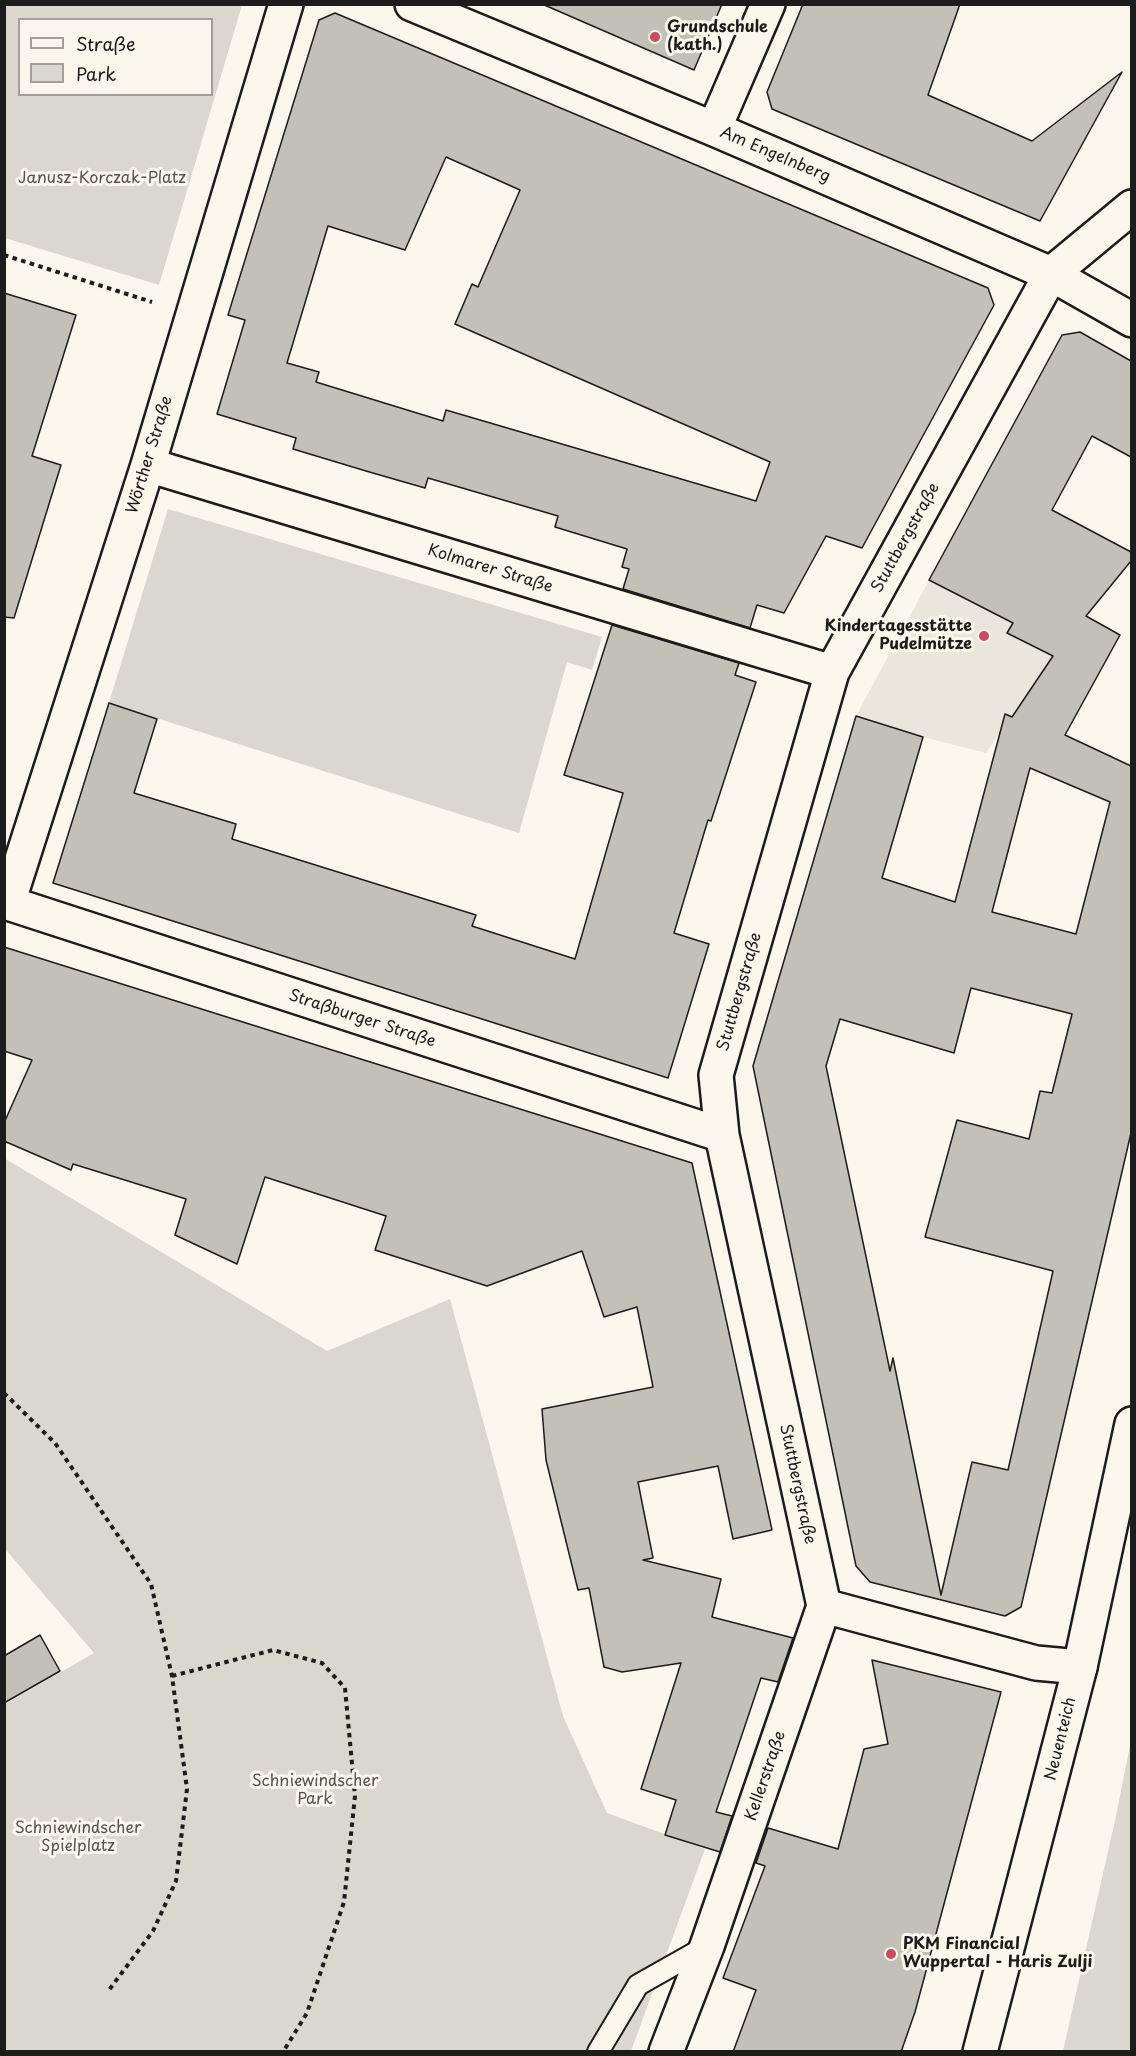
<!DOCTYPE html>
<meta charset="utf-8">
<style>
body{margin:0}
#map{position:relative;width:1136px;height:2056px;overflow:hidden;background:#fbf7ec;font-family:"Playpen Sans",sans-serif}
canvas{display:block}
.frame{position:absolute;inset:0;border:6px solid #1c1c1c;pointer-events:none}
.legend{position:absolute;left:18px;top:18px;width:195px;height:78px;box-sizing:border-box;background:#fbf7ec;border:2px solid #a29f99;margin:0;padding:8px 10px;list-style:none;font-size:18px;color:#1c1c1c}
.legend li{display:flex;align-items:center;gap:12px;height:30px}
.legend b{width:30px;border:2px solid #a29f99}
</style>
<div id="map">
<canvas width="1136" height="2056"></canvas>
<div class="frame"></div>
<ul class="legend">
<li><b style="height:8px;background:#fbf7ec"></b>Straße</li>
<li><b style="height:16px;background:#dad7ce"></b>Park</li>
</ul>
</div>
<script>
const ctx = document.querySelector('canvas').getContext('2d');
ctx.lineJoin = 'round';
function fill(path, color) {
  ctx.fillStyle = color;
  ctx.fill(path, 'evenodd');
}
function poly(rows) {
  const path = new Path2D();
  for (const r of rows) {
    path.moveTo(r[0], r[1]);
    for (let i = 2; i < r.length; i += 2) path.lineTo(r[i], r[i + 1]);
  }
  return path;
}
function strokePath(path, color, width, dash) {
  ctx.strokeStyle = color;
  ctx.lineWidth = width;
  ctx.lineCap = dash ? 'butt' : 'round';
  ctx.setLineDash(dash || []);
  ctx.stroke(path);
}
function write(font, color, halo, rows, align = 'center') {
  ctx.font = font + ' "Playpen Sans",sans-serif';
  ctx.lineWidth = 6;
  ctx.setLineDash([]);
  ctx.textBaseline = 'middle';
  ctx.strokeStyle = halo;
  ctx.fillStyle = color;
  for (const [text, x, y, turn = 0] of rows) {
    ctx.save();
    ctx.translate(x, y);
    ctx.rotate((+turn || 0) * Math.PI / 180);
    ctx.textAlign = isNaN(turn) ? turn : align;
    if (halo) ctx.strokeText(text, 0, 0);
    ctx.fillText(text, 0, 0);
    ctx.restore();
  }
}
fill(poly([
 [968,508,1111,585,1053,656,986,753,923,737,856,716]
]), '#eae6dc');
fill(poly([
 [4,5,242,5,159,285,5,238],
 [20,20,212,20,212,94,20,94],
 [168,509,602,637,592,670,567,662,519,833,109,703],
 [4,1158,327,1351,450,1299,563,1716,607,1813,705,1849,631,2051,5,2051,5,1704,94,1653,5,1549],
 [1131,1740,1131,2051,1063,2051,1116,1816]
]), '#dad7ce');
const building = poly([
 [542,4,722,4,694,70,542,4],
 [803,4,960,4,928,95,1032,141,1122,72,1040,221,772,109,767,92,803,4],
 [335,13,988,288,994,305,862,548,826,536,784,613,757,605,750,628,623,589,629,569,622,567,627,549,555,527,558,516,428,478,425,488,366,471,293,449,296,438,217,414,245,320,228,315,319,20,335,13],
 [446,157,520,190,478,287,472,284,455,324,770,462,756,501,446,410,443,421,316,382,319,372,287,363,328,226,405,250,446,157],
 [4,293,76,315,32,456,61,465,14,618,4,617,4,293],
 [1080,332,1131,361,1131,457,1092,436,1052,510,1131,552,1131,561,1086,616,1120,635,1065,735,1131,766,1131,1133,1021,1607,1005,1616,870,1582,856,1566,753,1066,856,716,923,737,882,878,955,902,1005,714,1012,717,1053,656,1007,633,1013,623,929,580,1062,335,1080,332],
 [1030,768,1110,802,1076,934,992,912,1030,768],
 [971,988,1072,1014,1052,1093,1040,1091,1029,1139,957,1120,925,1237,1053,1271,1008,1470,972,1462,941,1595,893,1358,890,1371,826,1066,840,1019,954,1053,971,988],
 [612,625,739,663,735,675,756,682,711,821,708,820,674,933,709,944,668,1078,53,883,109,703,157,719,134,793,236,824,232,839,476,915,472,926,575,959,623,793,564,775,612,625],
 [4,947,692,1163,772,1530,733,1539,718,1466,638,1482,653,1558,643,1560,721,1579,712,1617,793,1638,778,1682,761,1678,716,1812,732,1816,720,1852,665,1835,676,1800,641,1789,681,1663,622,1672,604,1667,589,1588,578,1590,546,1460,542,1409,653,1387,637,1307,604,1317,582,1251,487,1286,375,1250,386,1216,265,1177,237,1264,175,1235,186,1199,73,1164,71,1170,4,1141,4,1123,32,1060,4,1051,4,947],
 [40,1635,60,1671,4,1703,4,1656,40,1635],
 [872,1660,1001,1692,915,2012,901,2052,733,2052,756,1990,723,1978,765,1866,756,1863,768,1828,838,1849,864,1749,888,1744,872,1660]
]);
fill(building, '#c3c0b8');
strokePath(building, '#1c1c1c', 1.5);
const service = poly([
 [598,2052,638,1985,707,1946]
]);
const minor = poly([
 [412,4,714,129,1051,274,1132,320],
 [714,129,768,4],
 [148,465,832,672],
 [4,899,8,903,722,1135],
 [8,903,148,465,286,4],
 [1080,1667,1036,1663,824,1606,722,1135,716,1075,832,672,1051,274,1132,207],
 [666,2052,707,1946,824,1606]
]);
const tertiary = poly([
 [980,2052,1080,1667,1132,1424]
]);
strokePath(service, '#1c1c1c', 24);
strokePath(minor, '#1c1c1c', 38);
strokePath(tertiary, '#1c1c1c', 38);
strokePath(poly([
 [4,255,152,302],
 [4,1393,55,1443,151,1584,172,1676,187,1789,176,1881,153,1931,109,1990],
 [172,1676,273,1650,322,1663,345,1688,355,1796,344,1902,307,2013,283,2052]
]), '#1c1c1c', 4, [4.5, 4.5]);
strokePath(service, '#fbf7ec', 20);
strokePath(minor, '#fbf7ec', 33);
strokePath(tertiary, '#fbf7ec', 33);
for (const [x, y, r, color] of [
 [655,37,6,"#d1495b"],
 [984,636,6,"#d1495b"],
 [891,1954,6,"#d1495b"]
]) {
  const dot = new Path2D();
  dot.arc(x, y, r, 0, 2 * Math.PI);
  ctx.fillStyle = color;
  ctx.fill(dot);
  strokePath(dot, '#fbf7ec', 2);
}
write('bold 16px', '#1c1c1c', '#fbf7ec', [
 ["Grundschule",667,28],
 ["(kath.)",667,46],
 ["Kindertagesstätte",972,627,"right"],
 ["Pudelmütze",972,645,"right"],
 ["PKM Financial",903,1945],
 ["Wuppertal - Haris Zulji",903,1963]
], 'left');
write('16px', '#1c1c1c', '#fbf7ec', [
 ["Am Engelnberg",775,155,23],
 ["Wörther Straße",150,455,-73],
 ["Stuttbergstraße",906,538,-61],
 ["Kolmarer Straße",490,569,17],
 ["Stuttbergstraße",740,992,-74],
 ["Straßburger Straße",362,1019,18],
 ["Stuttbergstraße",797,1484,78],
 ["Neuenteich",1061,1739,-76],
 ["Kellerstraße",766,1776,-71]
]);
write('16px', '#555451', '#fbf7ec', [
 ["Janusz-Korczak-Platz",102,179],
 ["Schniewindscher",315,1782],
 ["Park",315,1800],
 ["Schniewindscher",78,1829],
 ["Spielplatz",78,1847]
]);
</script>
